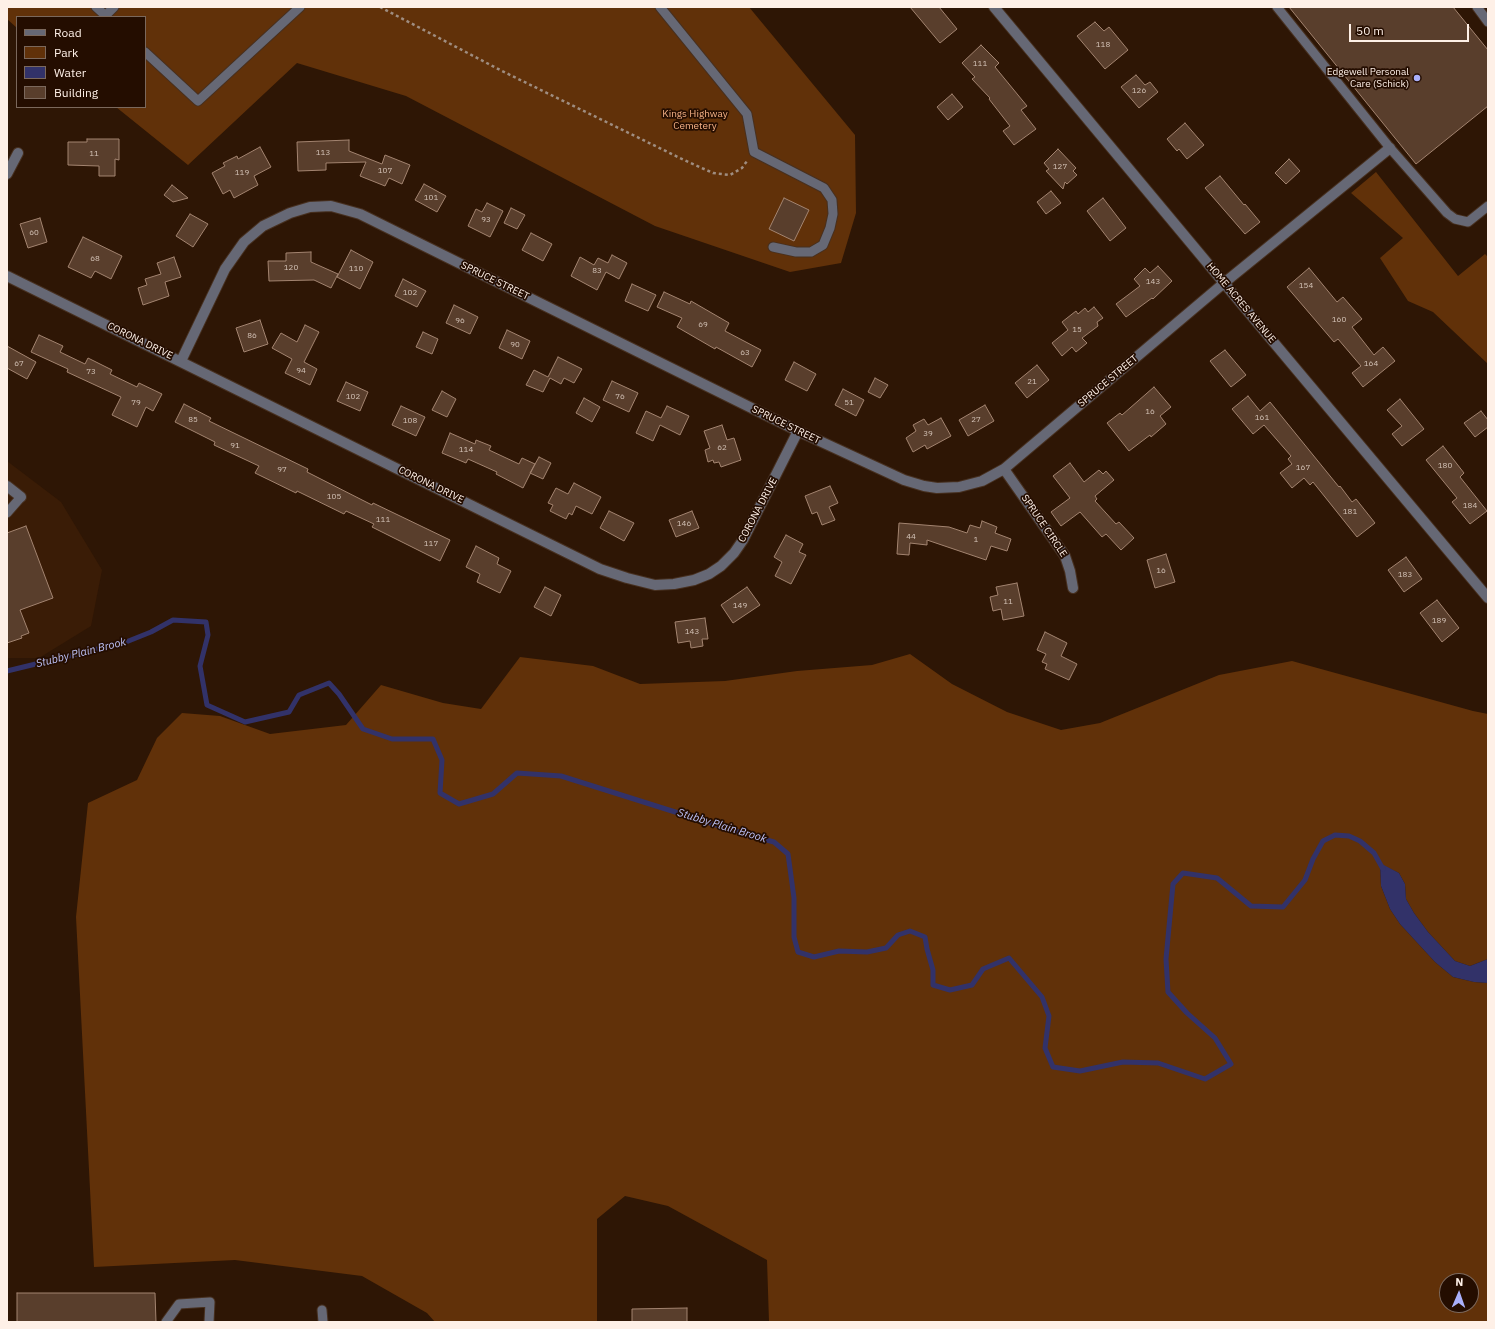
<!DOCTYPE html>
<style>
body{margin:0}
#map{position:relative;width:1495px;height:1329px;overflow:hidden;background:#2e1605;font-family:"IBM Plex Sans",sans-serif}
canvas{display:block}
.frame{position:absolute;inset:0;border:8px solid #fef0e7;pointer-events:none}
.legend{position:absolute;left:16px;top:16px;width:130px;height:92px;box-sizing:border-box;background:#240d00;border:1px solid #7b685c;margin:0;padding:5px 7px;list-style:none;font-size:12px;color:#fef0e7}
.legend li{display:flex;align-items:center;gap:8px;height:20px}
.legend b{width:20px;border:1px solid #7b685c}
.north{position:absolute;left:1439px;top:1273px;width:40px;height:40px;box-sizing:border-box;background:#240d00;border:1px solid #7b685c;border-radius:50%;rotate:2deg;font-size:11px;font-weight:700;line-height:16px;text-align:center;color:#fef0e7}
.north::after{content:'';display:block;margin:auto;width:14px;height:18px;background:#aab0fb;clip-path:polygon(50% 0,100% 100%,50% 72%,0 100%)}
.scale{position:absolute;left:1349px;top:24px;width:120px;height:18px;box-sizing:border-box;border:2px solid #fef0e7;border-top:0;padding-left:5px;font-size:12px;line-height:14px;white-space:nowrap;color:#fef0e7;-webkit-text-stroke:3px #240d00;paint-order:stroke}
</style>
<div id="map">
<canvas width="1495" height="1329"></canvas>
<div class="frame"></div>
<ul class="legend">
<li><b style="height:5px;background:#666875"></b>Road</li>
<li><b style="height:11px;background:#613109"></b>Park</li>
<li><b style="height:11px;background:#323269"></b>Water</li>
<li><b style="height:11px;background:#593e2c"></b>Building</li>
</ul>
<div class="north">N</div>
<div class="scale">50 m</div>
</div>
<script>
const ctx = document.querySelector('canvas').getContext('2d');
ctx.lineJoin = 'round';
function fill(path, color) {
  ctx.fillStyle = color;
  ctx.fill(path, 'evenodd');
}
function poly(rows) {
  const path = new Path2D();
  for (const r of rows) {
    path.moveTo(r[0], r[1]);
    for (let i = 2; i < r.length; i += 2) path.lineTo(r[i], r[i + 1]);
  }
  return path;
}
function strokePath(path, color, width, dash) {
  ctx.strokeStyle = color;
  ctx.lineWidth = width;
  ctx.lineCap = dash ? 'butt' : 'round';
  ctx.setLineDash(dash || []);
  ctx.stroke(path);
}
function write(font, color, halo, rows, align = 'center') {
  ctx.font = font + ' "IBM Plex Sans",sans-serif';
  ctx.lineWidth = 3.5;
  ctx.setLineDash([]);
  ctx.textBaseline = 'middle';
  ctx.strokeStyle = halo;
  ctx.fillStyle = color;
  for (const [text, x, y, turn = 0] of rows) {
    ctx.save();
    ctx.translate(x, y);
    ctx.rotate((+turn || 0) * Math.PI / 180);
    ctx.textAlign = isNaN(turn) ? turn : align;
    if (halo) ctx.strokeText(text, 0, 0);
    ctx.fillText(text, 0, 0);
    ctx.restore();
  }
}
fill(poly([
 [7,461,61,502,102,570,91,626,39,658,7,658]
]), '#3a1c06');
fill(poly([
 [7,7,749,7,855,135,856,213,841,263,790,272,655,226,406,96,297,63,188,165,116,107,145,107,145,17,17,17,17,28,7,19],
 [1376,172,1458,276,1485,254,1488,257,1488,364,1433,312,1408,301,1380,258,1403,238,1351,193],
 [910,654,952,684,1007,712,1061,730,1100,723,1219,675,1292,661,1473,711,1488,714,1488,959,1470,966,1455,961,1428,932,1414,913,1406,899,1405,884,1399,873,1380,864,1381,886,1390,909,1400,924,1435,962,1453,977,1474,982,1488,983,1488,1322,769,1322,767,1260,668,1206,625,1196,597,1219,597,1322,435,1322,427,1313,362,1276,235,1260,94,1267,76,917,88,803,137,780,157,738,182,713,220,716,270,734,346,725,381,685,443,703,481,709,520,657,593,666,640,684,725,681,797,671,872,665],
 [1447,1281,1471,1281,1471,1305,1447,1305]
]), '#613109');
fill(poly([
 [1380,863,1399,873,1405,884,1406,899,1414,913,1428,932,1455,961,1470,966,1488,959,1488,983,1474,982,1453,977,1435,962,1400,924,1390,909,1381,886]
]), '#323269');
strokePath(poly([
 [7,671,126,642,151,632,173,620,206,622,208,635,200,666,207,705,245,722,289,712,299,695,329,683,339,694,363,729,392,739,433,739,442,760,440,793,459,804,493,794,517,773,561,776,745,834,774,842,788,854,794,898,794,937,798,952,814,957,839,951,867,952,886,948,898,935,910,931,925,937,927,949,933,970,933,985,950,990,972,985,983,969,1009,958,1042,997,1049,1016,1045,1048,1053,1067,1080,1071,1123,1062,1158,1063,1205,1079,1231,1064,1215,1038,1187,1013,1168,992,1166,959,1173,884,1183,873,1217,878,1251,906,1283,907,1305,880,1313,859,1323,841,1335,835,1349,836,1360,841,1374,853,1383,869]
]), '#323269', 5);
const building = poly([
 [910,7,939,7,957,29,940,43,910,7],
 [1289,7,1453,7,1488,50,1488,106,1416,164,1289,7],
 [1095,22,1104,31,1109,27,1128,50,1105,69,1077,36,1095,22],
 [981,45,999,63,995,67,1027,106,1021,110,1036,129,1014,145,1003,131,1010,126,989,99,990,98,972,79,975,77,962,63,981,45],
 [1136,75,1145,85,1150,82,1158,92,1139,108,1121,87,1136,75],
 [952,94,963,107,948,120,937,107,952,94],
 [1185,123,1204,145,1187,159,1179,149,1177,151,1167,139,1185,123],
 [87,139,119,139,119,160,115,159,115,176,99,176,99,166,68,165,68,142,87,142,87,139],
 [349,140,349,151,382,164,385,155,410,165,402,184,389,178,385,186,360,176,366,162,326,163,326,170,298,171,297,142,349,140],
 [260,147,271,167,254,176,258,185,234,198,230,190,223,194,212,173,225,166,223,163,237,156,238,159,260,147],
 [1058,149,1076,168,1073,171,1077,175,1067,184,1065,182,1063,189,1046,171,1049,169,1044,163,1058,149],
 [1289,159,1300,171,1286,184,1275,173,1289,159],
 [1220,176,1244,205,1245,204,1260,222,1245,234,1205,188,1220,176],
 [424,184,446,196,437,212,415,200,424,184],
 [172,185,188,198,173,202,164,195,172,185],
 [1051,191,1061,203,1046,214,1037,202,1051,191],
 [784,198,809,210,794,241,769,229,784,198],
 [1103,198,1126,228,1110,241,1087,211,1103,198],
 [487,203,503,211,490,237,468,226,476,209,482,212,487,203],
 [511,208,525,215,517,229,504,223,511,208],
 [190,214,208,224,193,247,176,236,190,214],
 [40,218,47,242,28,248,20,224,40,218],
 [531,233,552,244,543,261,522,250,531,233],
 [83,237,122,256,111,279,95,271,91,278,68,267,83,237],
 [351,250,373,262,360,289,337,277,351,250],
 [311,252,311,262,338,274,331,288,314,280,269,281,268,261,286,261,286,253,311,252],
 [612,255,627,263,619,279,606,272,597,290,571,276,580,257,594,265,598,258,608,263,612,255],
 [174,257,181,277,165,282,169,296,143,305,138,288,147,285,145,279,161,274,157,263,174,257],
 [1158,266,1172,281,1153,299,1152,298,1126,317,1116,304,1140,286,1134,279,1145,268,1150,273,1158,266],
 [1309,268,1337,302,1343,297,1362,319,1352,327,1374,355,1383,347,1395,361,1363,387,1352,373,1361,366,1338,339,1334,342,1287,287,1309,268],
 [403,279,426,291,417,307,395,296,403,279],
 [632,284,656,295,648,311,625,301,632,284],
 [664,292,690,304,691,301,729,323,725,331,761,350,752,367,716,347,715,349,677,327,682,318,657,307,664,292],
 [454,305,478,317,470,334,446,323,454,305],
 [1094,307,1103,318,1097,322,1098,326,1082,338,1087,343,1076,352,1072,347,1062,356,1052,343,1068,330,1062,322,1076,311,1078,314,1085,308,1088,312,1094,307],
 [260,320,268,344,244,352,236,328,260,320],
 [305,325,319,332,304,362,317,369,310,385,285,373,292,359,272,348,281,333,297,342,305,325],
 [507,330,530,341,522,359,499,348,507,330],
 [423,332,438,339,432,354,416,347,423,332],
 [39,335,63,346,60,352,85,364,88,358,112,370,110,374,137,387,139,383,162,394,153,411,146,407,137,427,112,415,121,397,67,372,68,369,31,352,39,335],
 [7,346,36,362,27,379,7,368,7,346],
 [1225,350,1246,375,1231,387,1210,361,1225,350],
 [558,357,582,369,574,383,564,378,561,384,550,378,543,392,526,385,534,370,548,377,558,357],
 [794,362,816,374,807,391,785,380,794,362],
 [1037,365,1049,380,1027,398,1015,383,1037,365],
 [875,378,888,385,880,398,868,392,875,378],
 [612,381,638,393,629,412,603,400,612,381],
 [346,382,368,392,360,411,337,401,346,382],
 [1154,387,1171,407,1160,416,1166,424,1151,437,1150,435,1129,451,1107,423,1120,413,1122,415,1154,387],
 [843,389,864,400,856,416,835,405,843,389],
 [442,391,456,399,447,417,432,410,442,391],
 [1248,396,1260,411,1270,402,1339,487,1340,486,1352,502,1356,499,1375,523,1357,537,1313,482,1310,485,1304,478,1292,488,1280,473,1292,464,1288,459,1291,456,1264,425,1253,434,1232,409,1248,396],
 [584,398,600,407,592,422,576,413,584,398],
 [1400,399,1424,429,1402,446,1392,434,1402,426,1387,410,1400,399],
 [184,404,211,418,209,421,308,469,307,472,372,505,373,503,450,540,440,561,372,527,374,524,346,511,344,514,297,491,296,493,255,473,259,466,214,445,215,442,175,422,184,404],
 [985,405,994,421,968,436,959,420,985,405],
 [401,406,425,417,416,436,392,425,401,406],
 [667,406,689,416,680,435,660,425,653,441,636,433,646,411,661,418,667,406],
 [1481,411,1488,420,1488,427,1475,437,1464,423,1481,411],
 [941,418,951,436,927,449,925,445,913,452,906,438,916,431,913,425,924,419,928,425,941,418],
 [722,425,727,440,734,438,741,460,721,467,719,462,714,463,713,460,708,462,705,450,710,448,704,431,722,425],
 [450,433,475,444,476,440,491,446,489,450,519,464,522,458,535,464,523,488,496,474,497,472,468,459,466,463,442,453,450,433],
 [1443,446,1464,473,1460,477,1487,511,1470,524,1452,502,1457,498,1426,460,1443,446],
 [539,457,551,463,543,479,530,473,539,457],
 [1070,463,1084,482,1099,470,1103,474,1106,471,1114,480,1095,496,1097,499,1095,501,1116,524,1119,522,1134,538,1121,550,1106,534,1102,537,1080,512,1061,526,1051,512,1070,498,1053,476,1070,463],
 [574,483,601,497,592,514,576,506,572,515,569,513,566,519,550,511,553,505,548,503,556,488,568,494,574,483],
 [830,486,838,503,829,507,835,520,822,525,817,512,812,514,805,496,830,486],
 [609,511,634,523,624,541,600,528,609,511],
 [692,511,699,528,676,537,669,520,692,511],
 [982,521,997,527,995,533,1011,539,1007,551,991,546,986,560,927,540,927,545,910,543,909,555,897,554,899,523,949,527,967,533,970,525,980,528,982,521],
 [26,526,53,598,20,610,29,633,21,636,22,638,7,643,7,533,26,526],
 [786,535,803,544,799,552,806,555,791,584,775,576,782,562,774,557,786,535],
 [476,546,499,558,497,564,511,571,500,593,477,582,480,574,466,567,476,546],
 [1166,554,1175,582,1155,588,1147,560,1166,554],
 [1406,557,1422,579,1404,592,1388,570,1406,557],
 [1017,583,1024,616,1003,620,1001,609,993,611,990,597,998,595,996,587,1017,583],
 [545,587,561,595,551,616,534,607,545,587],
 [747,587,760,605,733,623,721,605,747,587],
 [1437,600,1459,628,1442,642,1420,613,1437,600],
 [705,618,708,639,702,639,703,646,691,648,690,641,678,643,675,622,705,618],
 [1045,632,1067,643,1061,656,1077,664,1069,680,1045,669,1047,664,1042,662,1046,654,1037,650,1045,632],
 [17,1293,155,1293,156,1322,17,1322,17,1293],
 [687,1308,687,1322,632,1322,632,1309,687,1308]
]);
fill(building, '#593e2c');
strokePath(building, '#a38470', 1);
const lane = poly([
 [96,7,107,17],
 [660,7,747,114,754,152,824,188,832,200,833,214,830,228,823,245,811,252,796,252,773,247],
 [1277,7,1390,148,1447,213,1455,219,1468,222,1488,206],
 [1477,7,1488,22],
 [105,16,114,7],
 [145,52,198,101,300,7],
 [7,513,21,497],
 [322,1310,323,1322],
 [166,1322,179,1304,210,1302,209,1322]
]);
const street = poly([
 [994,7,1224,283,1488,598],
 [7,174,18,153],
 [7,276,600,569,627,578,655,585,674,584,694,580,709,574,721,566,734,553,743,540,798,431],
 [181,361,225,269,244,242,263,226,290,213,310,207,331,206,360,214,798,431,904,480,924,486,937,488,959,487,982,481,1004,469,1224,283,1390,148],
 [1004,469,1065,556,1070,571,1073,588],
 [7,486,21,497]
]);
strokePath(lane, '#473020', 11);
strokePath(street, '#473020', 12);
strokePath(poly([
 [380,7,502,71,684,160,713,173,730,175,742,168,747,161]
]), '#9f8d80', 2.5, [3, 3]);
strokePath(lane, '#666875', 9);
strokePath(street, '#666875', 10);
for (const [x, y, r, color] of [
 [1417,78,4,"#aab0fb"]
]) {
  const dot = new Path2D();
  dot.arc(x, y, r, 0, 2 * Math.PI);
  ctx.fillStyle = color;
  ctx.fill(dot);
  strokePath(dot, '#240d00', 1.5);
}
write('8px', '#d5c4b8', null, [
 ["118",1103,45],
 ["111",980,64],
 ["126",1139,91],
 ["113",323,153],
 ["11",94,154],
 ["127",1060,167],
 ["107",385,171],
 ["119",242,173],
 ["101",431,198],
 ["93",486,220],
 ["60",34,233],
 ["68",95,259],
 ["120",291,268],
 ["110",356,269],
 ["83",597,271],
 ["143",1153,282],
 ["154",1306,286],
 ["102",410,293],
 ["160",1339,320],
 ["96",460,321],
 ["69",703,325],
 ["15",1077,330],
 ["86",252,336],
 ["90",515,345],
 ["63",745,353],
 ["67",19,364],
 ["164",1371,364],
 ["94",301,371],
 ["73",91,372],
 ["21",1032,382],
 ["102",353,397],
 ["76",620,397],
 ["79",136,403],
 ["51",849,403],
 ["16",1150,412],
 ["161",1262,418],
 ["85",193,420],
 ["27",976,420],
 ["108",410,421],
 ["39",928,434],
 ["91",235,446],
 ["62",722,448],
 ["114",466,450],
 ["180",1445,466],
 ["167",1303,468],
 ["97",282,470],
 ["105",334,497],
 ["184",1470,506],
 ["181",1350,512],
 ["111",383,520],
 ["146",684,524],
 ["44",911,537],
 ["1",976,540],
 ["117",431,544],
 ["16",1161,571],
 ["183",1405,575],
 ["11",1008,602],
 ["149",740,606],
 ["189",1439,621],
 ["143",692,632]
]);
write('10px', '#fef0e7', '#240d00', [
 ["Edgewell Personal",1409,72],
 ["Care (Schick)",1409,84]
], 'right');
write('10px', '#f5b185', '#240d00', [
 ["Kings Highway",695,114],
 ["Cemetery",695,126]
]);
write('10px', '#fef0e7', '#240d00', [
 ["SPRUCE STREET",495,281,26],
 ["HOME ACRES AVENUE",1241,303,50],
 ["CORONA DRIVE",140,341,26],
 ["SPRUCE STREET",1108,381,-40],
 ["SPRUCE STREET",786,425,26],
 ["CORONA DRIVE",431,485,26],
 ["CORONA DRIVE",758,510,-62],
 ["SPRUCE CIRCLE",1044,526,56]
]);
write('italic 11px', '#bec3f8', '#240d00', [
 ["Stubby Plain Brook",81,653,-14],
 ["Stubby Plain Brook",722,826,17]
]);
</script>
